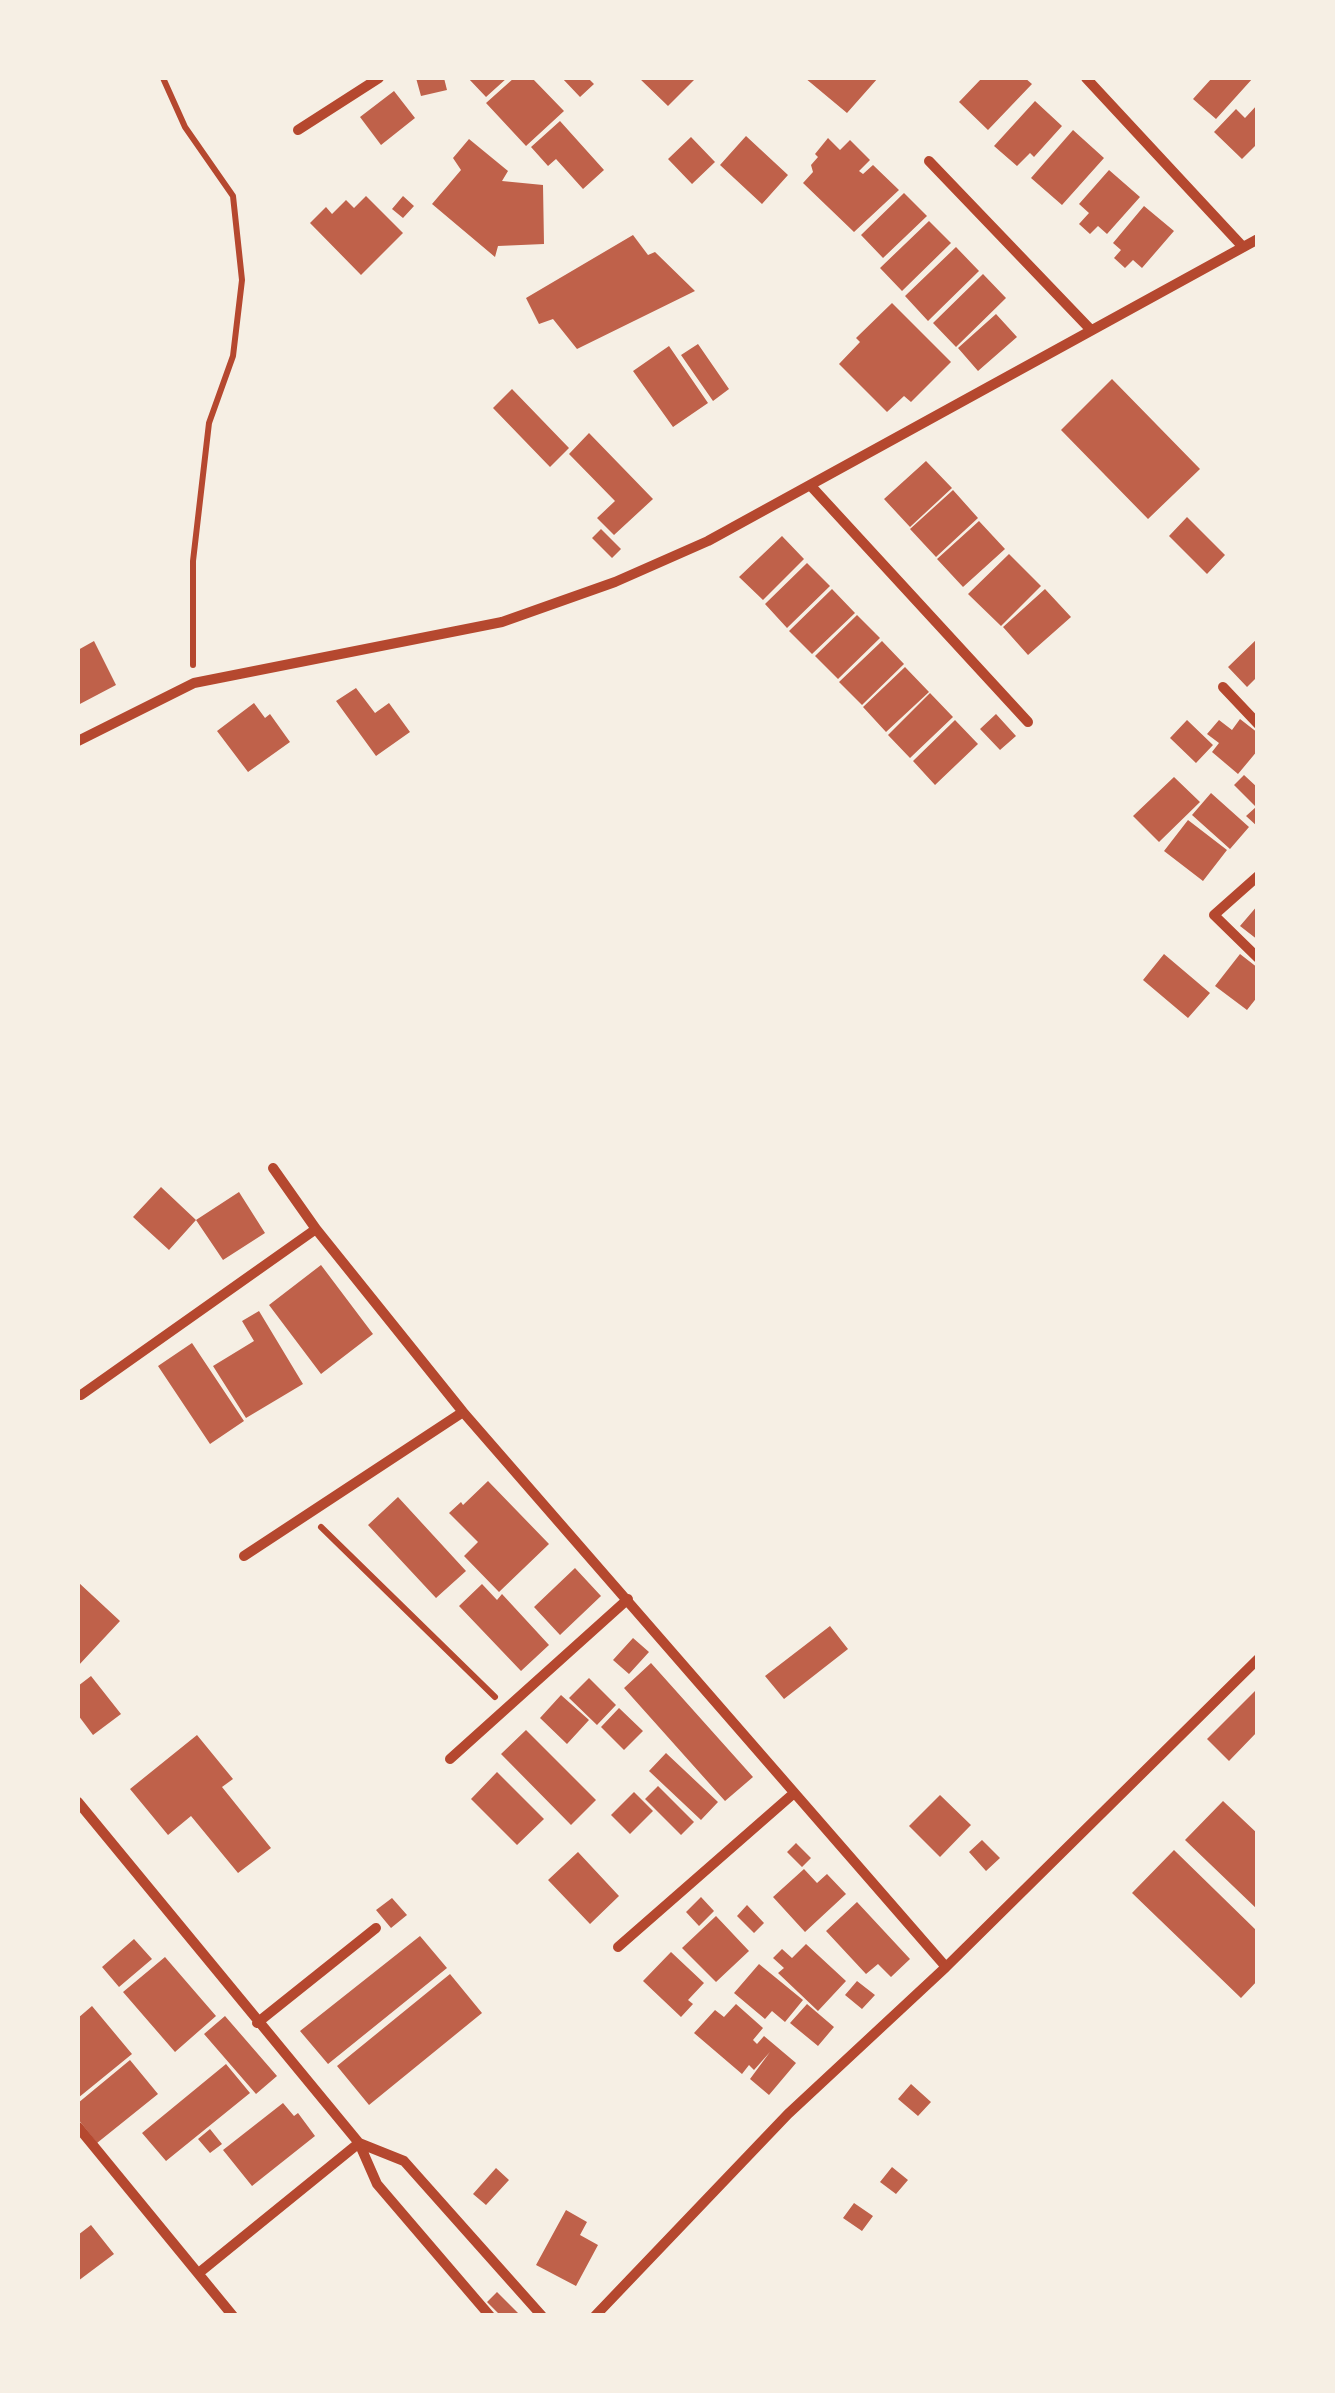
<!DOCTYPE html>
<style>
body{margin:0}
#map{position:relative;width:1335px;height:2393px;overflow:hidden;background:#f6efe4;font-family:"Crimson Pro",serif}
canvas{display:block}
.frame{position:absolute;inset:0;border:80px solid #f6efe4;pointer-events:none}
</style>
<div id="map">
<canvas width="1335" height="2393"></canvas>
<div class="frame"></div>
</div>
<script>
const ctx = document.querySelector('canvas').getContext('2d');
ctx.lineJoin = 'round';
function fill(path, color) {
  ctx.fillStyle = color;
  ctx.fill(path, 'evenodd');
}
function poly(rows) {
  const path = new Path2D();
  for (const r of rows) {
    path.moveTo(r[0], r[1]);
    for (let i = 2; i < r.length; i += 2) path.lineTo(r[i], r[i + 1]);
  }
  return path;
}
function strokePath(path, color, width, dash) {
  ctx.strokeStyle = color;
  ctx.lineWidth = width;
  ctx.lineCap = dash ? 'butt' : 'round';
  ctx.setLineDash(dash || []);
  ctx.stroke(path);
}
fill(poly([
 [416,78,444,78,447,90,421,96],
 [468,78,507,78,486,97],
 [514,78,532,78,564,111,526,146,486,103],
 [562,78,588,78,594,84,580,97],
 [639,78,696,78,668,106],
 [805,78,878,78,847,113],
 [982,78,1025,78,1032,84,988,130,959,102],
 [1212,78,1253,78,1216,119,1193,99],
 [394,91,415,118,381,145,360,117],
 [1035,101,1062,126,1034,157,1030,153,1017,166,994,146],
 [1258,104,1258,143,1242,159,1214,132,1236,109,1245,118],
 [560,121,604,170,583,189,556,159,548,166,531,147],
 [1073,130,1104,158,1062,205,1031,178],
 [746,136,788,175,762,204,720,165],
 [691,137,715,162,692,184,668,159],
 [828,138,840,150,850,140,870,160,859,171,863,174,873,165,899,190,854,232,803,183,813,172,811,165,818,157,815,154],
 [469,139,508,171,502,181,543,185,544,244,498,246,495,257,432,204,461,170,453,158],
 [1109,170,1140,197,1107,234,1098,226,1090,234,1079,224,1089,213,1079,204],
 [904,193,927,216,883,258,861,235],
 [366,196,403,233,361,275,310,223,326,207,332,214,346,200,354,208],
 [403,196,414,206,403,218,392,209],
 [1144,206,1174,231,1142,268,1133,260,1125,268,1114,258,1121,250,1113,243],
 [929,221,951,243,902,291,880,268],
 [633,235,648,255,655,252,695,291,577,349,553,319,539,324,526,298],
 [956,247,979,271,928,321,905,296],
 [983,274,1006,298,956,347,933,323],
 [892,303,951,362,911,402,904,396,887,412,839,364,860,342,856,338],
 [996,314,1017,337,978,371,958,348],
 [698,344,729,389,713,401,681,355],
 [669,346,708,403,673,427,633,371],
 [1112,379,1200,469,1148,519,1061,430],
 [512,389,569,448,550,467,493,408],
 [589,433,653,499,614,535,597,518,615,501,569,454],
 [926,461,952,488,910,527,884,499],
 [953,490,978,518,936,557,910,529],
 [1187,517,1225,555,1207,574,1169,536],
 [979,521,1005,549,963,587,937,559],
 [601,529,621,549,612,558,592,538],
 [782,536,804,559,763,600,739,577],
 [1009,554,1041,586,1001,626,968,594],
 [807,563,830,586,787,628,765,604],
 [832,589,855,613,812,654,789,631],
 [1045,589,1071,617,1028,655,1003,627],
 [857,615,880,638,838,679,815,656],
 [1258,638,1258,676,1247,687,1228,667],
 [94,641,116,685,78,705,78,650],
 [882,641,904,664,862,705,839,682],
 [905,667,929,692,886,732,863,707],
 [356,688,375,713,389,703,410,732,376,756,336,701],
 [930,693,953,717,910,758,888,735],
 [254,703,265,718,270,714,290,742,248,772,217,731],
 [996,714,1016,736,1000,750,980,729],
 [1240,719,1258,733,1258,750,1238,774,1212,752,1219,743,1207,734,1219,720,1232,730],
 [955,720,978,744,935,785,913,761],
 [1187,720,1213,745,1196,763,1170,738],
 [1244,775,1258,788,1258,827,1246,816,1256,807,1234,785],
 [1174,777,1200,802,1159,842,1133,816],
 [1211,793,1249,827,1230,849,1192,815],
 [1188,820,1227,850,1203,881,1164,851],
 [1258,905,1258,940,1240,926],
 [1164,954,1210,993,1188,1018,1143,980],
 [1240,954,1258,968,1258,996,1247,1010,1215,986],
 [161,1187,196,1220,169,1250,133,1217],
 [239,1192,265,1233,223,1260,196,1220],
 [321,1265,373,1334,321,1374,269,1305],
 [259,1311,303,1384,246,1418,213,1366,254,1341,242,1321],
 [192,1343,244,1421,210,1444,158,1366],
 [488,1481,549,1544,499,1592,464,1556,478,1542,449,1513,461,1502,463,1505],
 [398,1497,466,1571,436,1598,368,1525],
 [575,1568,601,1596,560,1635,534,1607],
 [78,1582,120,1621,78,1666],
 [482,1584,497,1600,502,1594,549,1645,521,1671,459,1606],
 [830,1626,848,1649,784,1699,765,1676],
 [633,1638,649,1652,629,1674,613,1660],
 [651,1663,753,1777,725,1801,624,1688],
 [91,1676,121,1714,93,1735,78,1715,78,1686],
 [589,1678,616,1705,597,1725,569,1698],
 [1258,1688,1258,1731,1229,1761,1207,1739],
 [561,1695,589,1720,567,1744,540,1718],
 [619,1708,643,1731,624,1750,601,1727],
 [526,1730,596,1800,571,1825,501,1754],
 [197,1735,233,1779,222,1787,271,1848,238,1873,191,1816,168,1835,130,1789],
 [666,1753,718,1802,701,1820,649,1771],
 [497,1772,544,1819,517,1845,471,1799],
 [658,1786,694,1822,681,1835,645,1799],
 [634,1792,653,1811,630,1834,611,1815],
 [940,1795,971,1825,940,1857,909,1826],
 [1223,1801,1258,1834,1258,1910,1185,1840],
 [982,1840,1000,1858,986,1871,969,1852],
 [796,1843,811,1858,802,1867,787,1852],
 [1174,1850,1258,1932,1258,1980,1241,1998,1132,1893],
 [578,1852,619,1896,590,1924,548,1880],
 [804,1869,817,1883,827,1874,846,1894,805,1932,773,1897],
 [701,1897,714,1911,699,1926,686,1912],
 [392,1898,407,1915,391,1928,376,1910],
 [857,1902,910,1959,891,1977,878,1964,866,1974,826,1931],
 [747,1905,764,1923,754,1933,737,1916],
 [716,1916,749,1951,716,1982,682,1948],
 [420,1936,447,1968,328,2064,300,2031],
 [134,1939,152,1959,119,1987,102,1967],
 [806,1944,846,1981,818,2011,778,1973,784,1968,773,1958,782,1949,792,1958],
 [671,1952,704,1983,688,2000,693,2004,681,2017,643,1981],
 [165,1957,216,2016,175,2052,123,1992],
 [759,1964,803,2000,785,2022,772,2011,765,2019,734,1993],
 [450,1974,482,2013,369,2105,337,2066],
 [857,1981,875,1995,862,2009,845,1995],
 [736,2004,763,2028,753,2040,757,2044,764,2036,796,2063,769,2095,750,2079,770,2052,754,2070,749,2065,742,2074,694,2033,715,2010,724,2017],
 [807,2004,834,2027,818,2046,790,2023],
 [92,2006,132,2054,78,2098,78,2018],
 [225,2016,277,2076,256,2094,204,2034],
 [130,2060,158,2094,97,2143,78,2119,78,2103],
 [226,2064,250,2093,166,2161,142,2133],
 [911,2084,931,2102,918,2116,898,2099],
 [283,2103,294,2116,298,2113,315,2136,252,2186,223,2150],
 [210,2129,222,2144,210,2153,198,2139],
 [892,2167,908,2180,896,2194,880,2182],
 [496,2168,509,2180,486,2205,473,2194],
 [854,2203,873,2216,862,2231,843,2218],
 [566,2210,587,2222,580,2235,598,2245,576,2286,536,2265],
 [91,2225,114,2254,78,2281,78,2235],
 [497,2292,521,2316,501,2316,487,2302]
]), '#bf614a');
strokePath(poly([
 [163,78,185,127,233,196,242,280,233,356,209,423,193,561,193,665],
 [321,1527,495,1697]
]), '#b5482f', 6);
strokePath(poly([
 [1086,78,1243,247],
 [298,130,379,78],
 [929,161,1091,330],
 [810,485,1028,722],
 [1223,687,1258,724],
 [78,741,194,683,502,622,615,582,708,541,1258,239],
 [1258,876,1214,915,1258,958],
 [273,1168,316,1229,463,1412,946,1967],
 [81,1395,316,1229],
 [244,1556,463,1412],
 [450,1759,628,1599],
 [78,1802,359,2143,377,2184,490,2316],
 [618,1947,793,1794],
 [257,2023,376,1928],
 [78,2127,233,2316],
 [359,2143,404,2161,542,2316],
 [200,2272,359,2143],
 [595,2316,788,2114,946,1967,1258,1659]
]), '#b5482f', 10);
</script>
